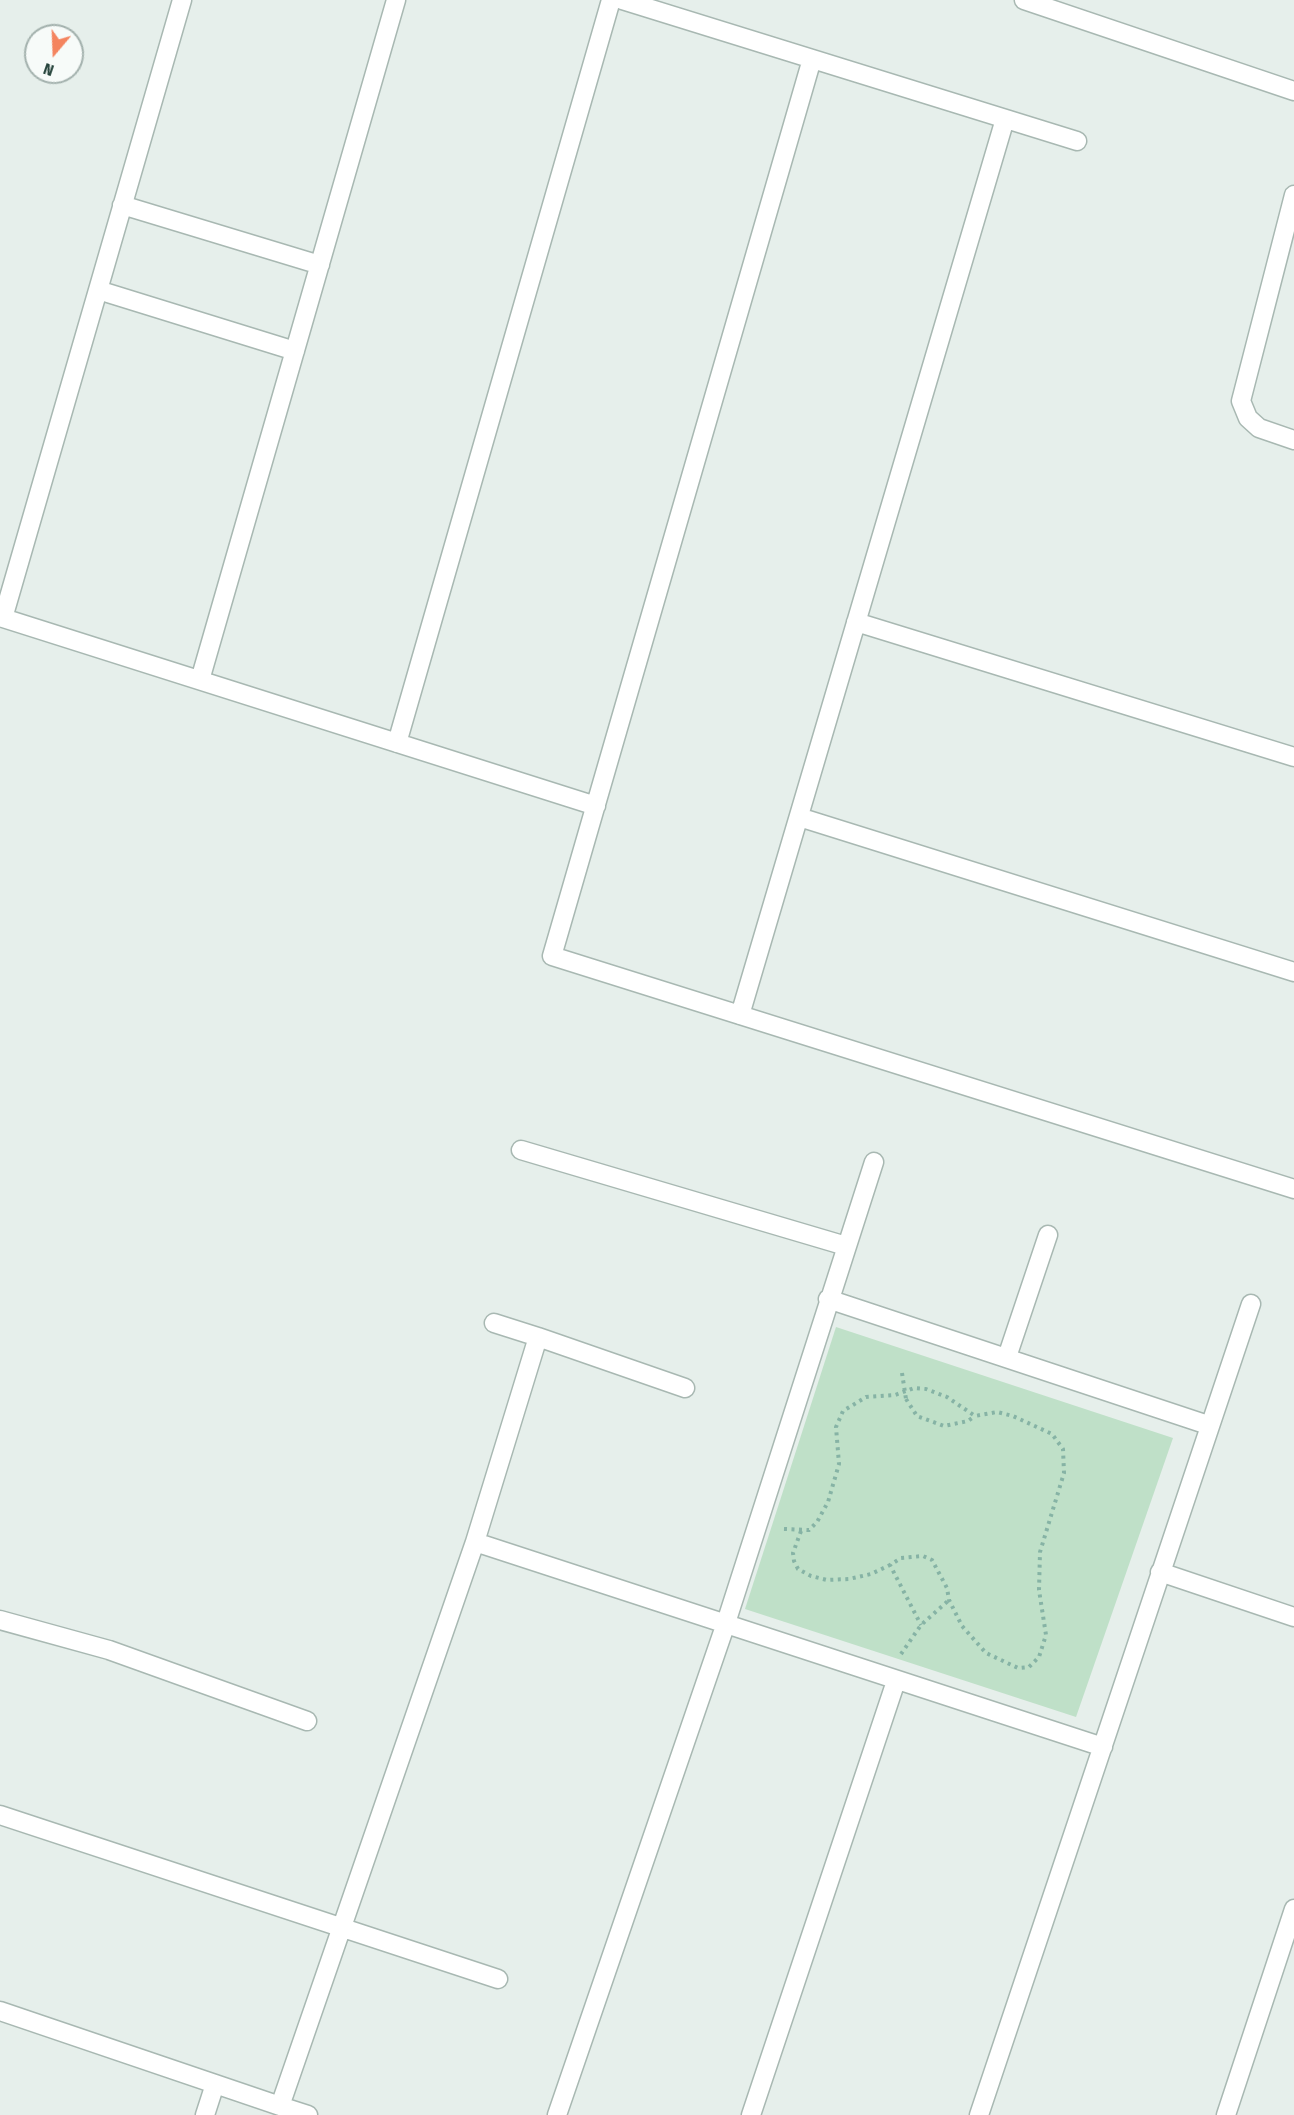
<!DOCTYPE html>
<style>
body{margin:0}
#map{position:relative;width:1294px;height:2115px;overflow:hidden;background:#e6efeb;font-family:"Fira Sans Condensed",sans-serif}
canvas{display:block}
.north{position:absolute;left:24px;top:24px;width:60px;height:60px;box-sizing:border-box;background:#f7fbf9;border:2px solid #a3b1ad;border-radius:50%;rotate:199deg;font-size:16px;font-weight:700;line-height:24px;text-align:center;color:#24423a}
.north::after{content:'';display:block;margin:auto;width:21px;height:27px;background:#f4845f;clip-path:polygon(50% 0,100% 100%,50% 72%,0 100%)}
</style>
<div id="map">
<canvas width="1294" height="2115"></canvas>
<div class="north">N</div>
</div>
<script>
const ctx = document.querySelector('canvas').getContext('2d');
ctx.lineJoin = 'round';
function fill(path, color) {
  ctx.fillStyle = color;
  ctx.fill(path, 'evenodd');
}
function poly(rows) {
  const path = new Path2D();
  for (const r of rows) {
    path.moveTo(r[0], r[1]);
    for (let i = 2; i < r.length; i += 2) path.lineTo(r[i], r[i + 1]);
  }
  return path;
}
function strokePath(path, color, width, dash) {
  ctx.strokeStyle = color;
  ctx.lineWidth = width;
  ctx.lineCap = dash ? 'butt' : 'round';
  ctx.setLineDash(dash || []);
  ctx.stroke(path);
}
fill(poly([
 [836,1327,1173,1438,1076,1717,745,1609]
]), '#bfe0c8');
const minor = poly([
 [622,0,1077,141],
 [1024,0,1294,91],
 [812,59,552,956,1294,1189],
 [1294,195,1241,401,1248,418,1259,428,1294,440],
 [122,205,320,265],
 [98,290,295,351],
 [0,617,596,806],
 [3,618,182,0],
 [856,622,1294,757],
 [200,680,396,0],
 [397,743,611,0],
 [799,817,1294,972],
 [740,1015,1005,119],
 [521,1150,846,1246],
 [828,1299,1208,1425],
 [494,1323,538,1337,475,1542,1103,1747],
 [538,1337,685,1388],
 [1007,1357,1048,1235],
 [1160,1572,1294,1617],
 [0,1620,109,1650,307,1721],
 [0,1815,498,1979],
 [0,2011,280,2106,475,1542],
 [280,2106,308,2115],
 [205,2115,215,2084],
 [557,2115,725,1626,874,1162],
 [751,2115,896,1681],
 [979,2115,1251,1304],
 [1226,2115,1294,1909]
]);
strokePath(minor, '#a8b8b2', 21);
strokePath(poly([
 [906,1399,917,1416,944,1426,968,1421,975,1416],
 [784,1529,809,1530,817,1522,828,1502,839,1464,836,1427,843,1411,866,1397,895,1395,914,1388,926,1389,947,1397,975,1416,997,1412,1013,1416,1052,1434,1063,1449,1064,1473,1040,1552,1039,1590,1046,1635,1039,1657,1029,1667,1018,1668,986,1653,962,1626,949,1600,947,1588,932,1560,923,1556,901,1558,890,1565,921,1625],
 [801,1531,793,1553,794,1561,798,1569,811,1576,827,1580,849,1579,871,1574,890,1565],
 [901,1654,921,1625,949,1600]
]), '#86b3a5', 4, [3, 4.5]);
strokePath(minor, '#fff', 18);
strokePath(poly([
 [902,1373,906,1399]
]), '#86b3a5', 4, [3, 4.5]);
</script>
